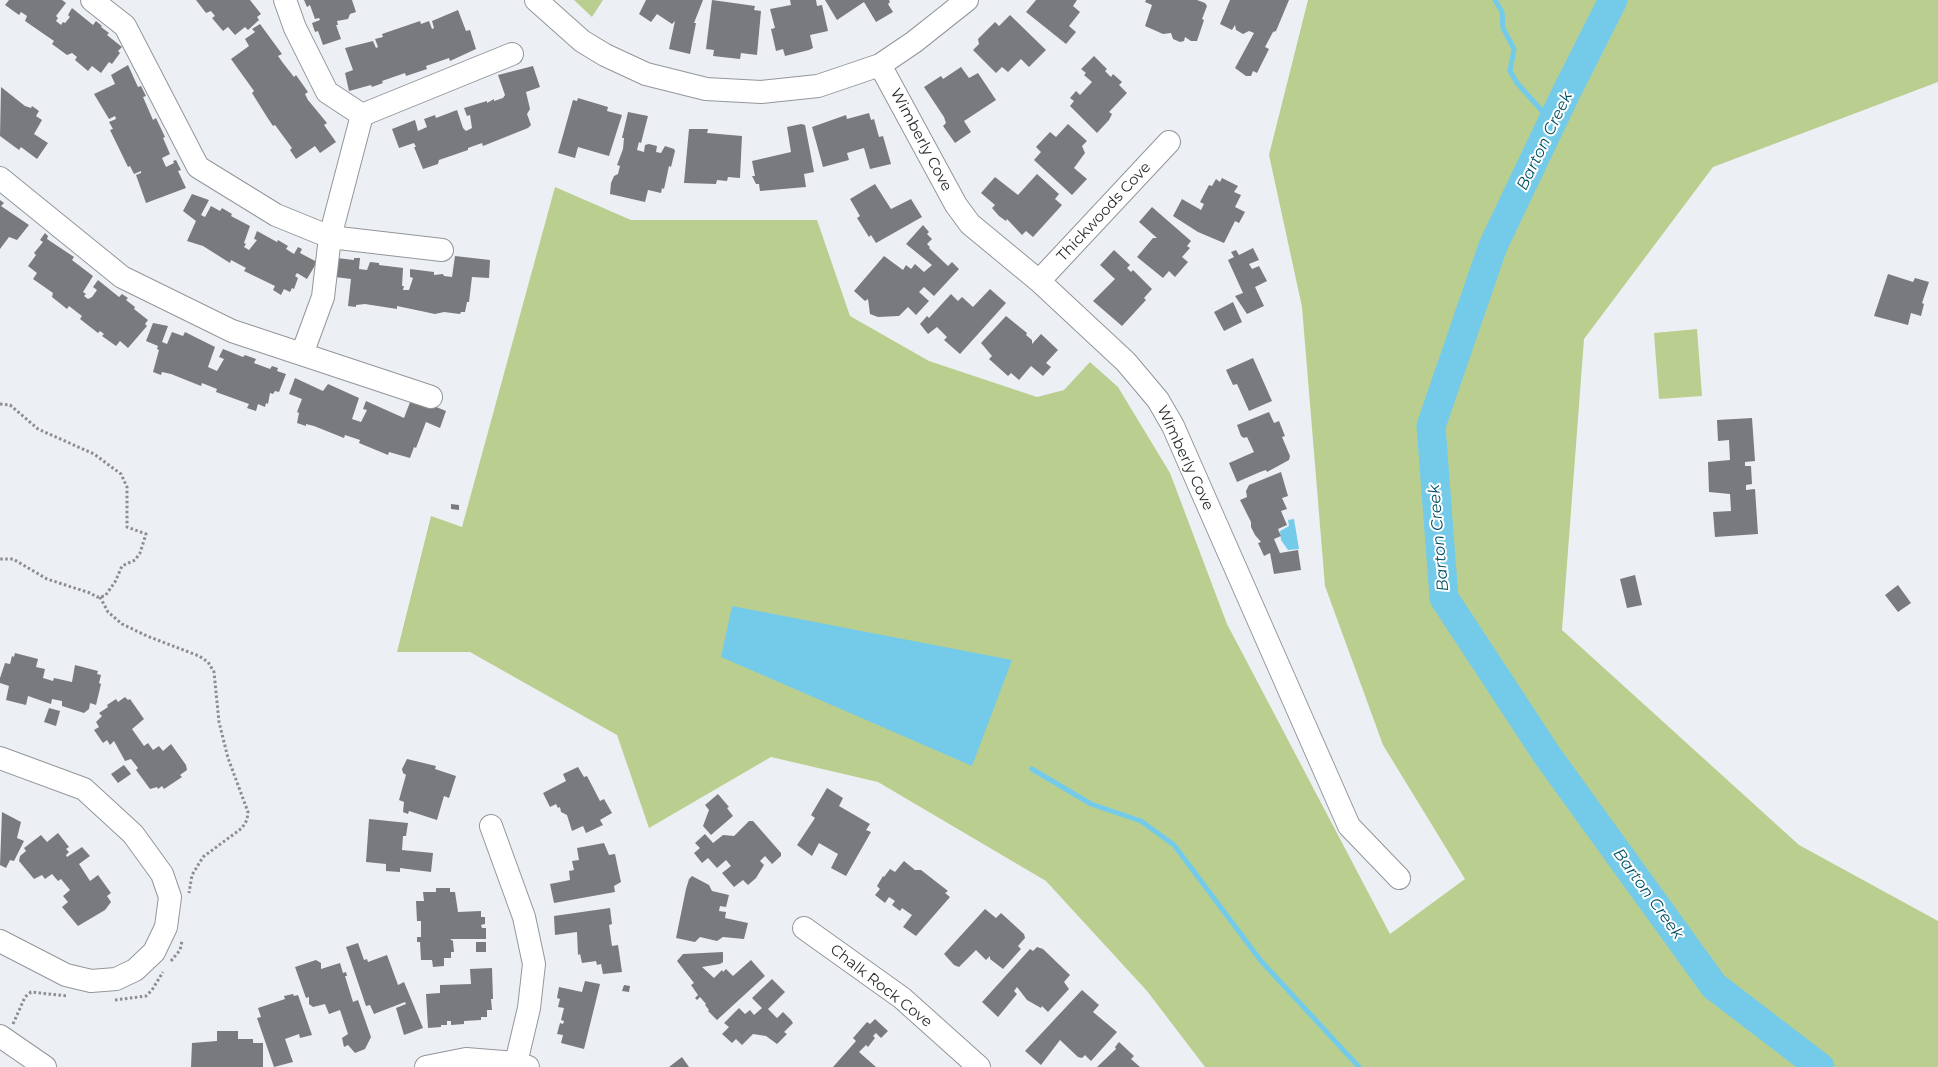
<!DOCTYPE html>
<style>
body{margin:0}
canvas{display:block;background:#eceff3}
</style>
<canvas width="1938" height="1067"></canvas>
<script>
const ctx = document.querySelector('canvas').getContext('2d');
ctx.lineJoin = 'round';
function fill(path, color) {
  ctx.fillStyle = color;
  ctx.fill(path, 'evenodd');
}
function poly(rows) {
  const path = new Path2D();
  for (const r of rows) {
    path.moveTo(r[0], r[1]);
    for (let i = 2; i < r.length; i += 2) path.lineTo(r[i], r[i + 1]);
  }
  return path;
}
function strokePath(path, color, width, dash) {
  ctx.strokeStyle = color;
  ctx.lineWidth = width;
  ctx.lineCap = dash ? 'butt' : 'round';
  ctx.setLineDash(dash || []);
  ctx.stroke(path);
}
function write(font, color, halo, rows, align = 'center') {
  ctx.font = font + ' Montserrat,sans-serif';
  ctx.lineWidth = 4;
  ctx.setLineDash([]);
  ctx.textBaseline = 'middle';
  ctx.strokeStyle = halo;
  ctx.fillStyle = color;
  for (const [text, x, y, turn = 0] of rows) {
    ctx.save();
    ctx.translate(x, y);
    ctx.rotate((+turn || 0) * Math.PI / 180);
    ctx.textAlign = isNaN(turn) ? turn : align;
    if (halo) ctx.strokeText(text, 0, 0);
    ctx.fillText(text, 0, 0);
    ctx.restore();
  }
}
fill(poly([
 [574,0,603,0,592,17],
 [1308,0,1938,0,1938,82,1713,167,1584,339,1562,630,1799,845,1938,921,1938,1067,1205,1067,1147,991,1046,881,878,782,771,757,649,828,617,735,470,652,397,652,431,516,462,527,555,187,631,220,817,220,850,316,929,361,1037,397,1064,390,1090,362,1118,387,1170,473,1227,624,1390,934,1465,879,1383,745,1325,586,1302,307,1269,155],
 [1697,329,1702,396,1659,399,1654,333]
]), '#bacf8f');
fill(poly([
 [1294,519,1299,549,1288,550,1281,540,1280,531,1289,526,1288,520],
 [732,606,1012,660,972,766,721,657]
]), '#74cbe9');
strokePath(poly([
 [1495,0,1502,12,1503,28,1514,49,1510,71,1517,83,1552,122],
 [1032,769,1091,804,1141,821,1174,845,1261,961,1359,1067]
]), '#74cbe9', 5);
strokePath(poly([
 [1613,0,1566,93,1493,246,1431,426,1444,598,1547,755,1714,986,1820,1067]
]), '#74cbe9', 29);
fill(poly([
 [9,0,62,0,66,3,56,16,58,18,56,21,61,25,63,22,65,23,70,17,68,15,72,8,93,25,96,21,102,26,101,27,109,33,107,35,122,47,118,51,120,53,112,64,109,62,101,73,92,66,88,71,75,60,77,57,72,53,67,55,52,44,54,41,25,21,27,16,21,12,19,15,5,5],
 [196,0,250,0,261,14,257,17,259,20,248,30,245,27,235,35,228,27,223,31,212,18,215,16,211,11,206,13],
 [304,0,352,0,356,12,350,14,348,19,337,21,338,25,336,25,341,39,323,45,318,31,315,32,312,23,320,20,319,18,315,19,310,5,307,7],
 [646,0,703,0,694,23,696,23,690,54,669,49,675,21,672,24,657,14,651,22,639,14],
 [712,0,755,6,754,10,761,11,757,55,741,53,740,59,713,56,714,50,706,49],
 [790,0,816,0,817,6,822,5,828,31,810,35,813,48,809,50,785,56,783,49,776,51,771,29,775,28,770,9,791,5],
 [825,0,889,0,890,2,888,4,893,12,876,22,864,2,837,20],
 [1036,0,1077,0,1073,6,1080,12,1069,26,1076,32,1066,44,1026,12],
 [1146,0,1197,0,1205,3,1207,6,1202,19,1204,20,1197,41,1191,41,1185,37,1184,41,1180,42,1173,39,1171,33,1163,34,1145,26,1152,5,1145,2],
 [1230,0,1289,0,1276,31,1273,32,1265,47,1269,49,1257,73,1253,71,1251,76,1246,76,1235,68,1254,33,1249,31,1243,34,1236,30,1235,25,1232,30,1220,24],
 [458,10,466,31,470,30,476,49,450,61,449,58,426,66,427,69,406,76,405,73,382,81,383,83,372,87,371,85,349,91,345,73,353,70,345,48,373,41,376,48,378,47,375,39,383,37,382,34,420,21,421,24,429,21,432,29,434,28,432,21],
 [1010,15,1046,50,1029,67,1021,59,1008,72,1002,67,996,73,973,50,979,44,978,39,995,22,999,26],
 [260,24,282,54,278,56,283,63,294,77,296,75,308,92,305,94,308,100,327,123,324,125,336,142,320,153,315,146,296,159,290,150,292,148,275,125,273,126,267,117,252,93,254,91,231,59,249,46,245,39,255,32,252,29],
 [1094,56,1107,69,1105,71,1111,77,1113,74,1122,82,1119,85,1127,93,1109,112,1112,114,1109,120,1097,133,1070,106,1074,101,1070,98,1076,91,1080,95,1092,82,1084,75,1086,73,1081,69],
 [128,65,138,87,141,86,146,96,143,97,153,120,156,118,165,137,163,138,170,154,162,158,166,167,174,163,173,161,176,160,181,170,178,171,186,188,146,203,136,175,141,173,141,171,134,174,130,166,128,167,110,130,113,129,109,122,116,119,115,116,109,119,94,94,115,84,111,75],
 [533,66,540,87,526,92,530,109,527,114,531,125,528,128,483,146,482,143,468,148,468,150,439,160,438,164,423,169,414,147,416,147,414,143,399,148,392,129,415,120,418,131,427,127,424,119,435,115,436,118,457,110,463,128,466,131,472,128,470,115,467,116,464,108,487,101,487,103,494,99,494,101,503,98,505,95,498,75],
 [961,67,969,78,978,73,996,100,964,121,971,132,955,143,943,126,946,123,944,117,924,87,941,76,943,79],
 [1,87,25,106,31,108,32,106,39,111,36,116,42,120,34,134,48,143,37,159,21,147,19,150,0,136],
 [578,98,608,107,607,111,622,115,609,156,578,147,575,158,558,153,573,100,577,101],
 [628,112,648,116,641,143,639,142,637,150,644,152,645,145,649,144,657,146,656,152,661,153,665,146,674,149,675,151,671,167,669,166,664,189,662,188,661,193,648,190,645,202,610,194,611,183,614,176,618,174,620,166,617,165,623,149,624,138,622,138],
 [869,113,871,120,874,119,879,137,883,136,891,164,870,169,864,148,847,153,849,160,823,167,812,127,846,115,847,119],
 [801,124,805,125,814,172,804,174,806,187,760,191,759,184,756,184,752,176,755,176,752,161,791,152,787,127],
 [1068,124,1087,141,1082,146,1085,153,1074,168,1087,179,1072,195,1034,160,1041,152,1036,147,1050,132,1056,137],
 [689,129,708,129,707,133,742,136,740,178,728,177,727,181,717,180,716,184,684,183],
 [1037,174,1059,194,1055,199,1062,205,1033,237,1026,231,1022,235,1007,219,1006,221,999,216,992,208,995,205,981,193,995,177,1018,195],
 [1222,178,1238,186,1234,192,1241,195,1235,207,1245,212,1239,223,1235,221,1224,243,1198,232,1173,216,1182,199,1201,210,1204,204,1200,202,1209,185,1212,186,1216,179,1220,182],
 [875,184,891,209,911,199,922,217,876,243,871,235,869,237,857,218,860,216,850,199],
 [192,194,209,200,201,215,205,217,211,206,220,211,222,208,232,214,231,216,250,226,244,243,246,244,244,247,249,250,257,240,254,239,257,231,277,242,278,240,288,246,286,249,294,254,298,247,302,249,300,253,317,262,307,279,297,273,295,276,298,278,294,289,292,288,290,292,284,289,281,295,273,290,275,286,244,271,246,268,231,260,230,263,203,246,187,241,196,221,183,211],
 [0,200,4,203,1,206,29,225,17,240,9,237,0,249],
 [1152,207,1191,241,1187,246,1190,248,1182,257,1188,262,1175,277,1169,271,1163,278,1137,257,1153,238,1157,238,1139,222],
 [923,225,929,232,927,234,932,239,927,244,930,247,929,248,948,266,952,262,959,269,934,296,924,287,919,292,929,301,916,315,908,307,899,316,878,317,870,314,868,299,865,301,854,291,884,256,903,270,906,265,911,269,915,264,924,272,932,265,906,244],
 [45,233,48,236,47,239,74,257,72,260,93,276,83,292,86,294,84,296,88,299,92,297,97,290,93,287,98,280,119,297,122,294,128,298,126,300,135,307,134,309,148,320,145,324,147,326,128,348,120,341,116,346,102,336,104,334,100,331,98,333,80,319,82,316,69,306,67,309,52,297,53,293,33,279,37,273,28,266,36,255,34,253,43,242,40,240],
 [1253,248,1259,260,1249,264,1252,269,1259,266,1267,281,1255,287,1264,306,1247,314,1235,296,1243,293,1228,260,1234,257,1231,252,1236,250,1239,255],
 [1114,250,1130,265,1127,268,1131,272,1133,270,1152,289,1144,298,1146,300,1122,326,1093,301,1115,279,1100,265],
 [455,256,490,260,489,278,472,277,469,302,467,302,465,312,461,312,460,314,444,312,435,314,397,306,397,309,365,304,356,305,356,307,348,306,351,279,335,277,337,258,354,260,354,258,360,258,359,269,367,270,370,262,379,263,379,265,403,268,402,286,404,286,403,290,409,290,413,278,410,277,410,269,434,272,434,275,443,274,444,276,452,277],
 [1888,274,1913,282,1915,278,1929,282,1922,303,1924,304,1921,316,1911,313,1908,325,1874,316],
 [990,289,1006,303,960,354,944,340,947,337,937,327,928,334,920,324,927,316,929,318,951,294,958,301,962,297,973,307],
 [1233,302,1242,322,1224,331,1214,312],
 [1006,316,1027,333,1026,335,1032,340,1032,344,1041,334,1058,350,1046,363,1051,367,1043,376,1031,366,1019,380,1011,373,1008,376,989,359,992,356,981,343],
 [153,323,168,326,162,342,167,344,172,332,183,336,185,332,215,347,208,367,217,371,224,359,219,357,223,349,243,357,245,355,256,359,254,363,270,369,272,366,278,368,277,371,286,374,279,392,275,391,273,394,270,393,268,404,266,403,265,407,258,404,256,411,247,408,249,404,216,392,217,389,202,383,201,386,171,374,162,372,161,375,153,372,159,350,157,349,158,346,146,341],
 [1253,358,1272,401,1249,411,1237,384,1233,385,1226,370],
 [295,378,323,391,328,384,359,398,352,419,361,422,367,410,363,409,366,401,404,418,412,397,446,411,440,428,426,422,416,448,414,447,410,458,389,452,388,455,359,443,360,440,345,435,344,438,314,426,306,424,306,426,297,423,299,413,297,412,302,399,289,394],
 [1269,412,1274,423,1279,421,1285,436,1282,437,1290,456,1289,460,1267,472,1266,470,1260,472,1237,482,1229,463,1254,452,1247,437,1244,438,1241,436,1237,425],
 [1752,418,1755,461,1745,462,1745,466,1751,466,1752,484,1746,485,1746,490,1755,489,1758,534,1715,537,1713,512,1731,511,1730,494,1709,492,1708,462,1730,460,1729,440,1718,441,1717,420],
 [1281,472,1288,496,1282,498,1287,509,1281,511,1287,525,1278,529,1281,536,1274,539,1280,553,1298,550,1301,570,1274,574,1270,553,1264,556,1258,543,1261,542,1255,535,1251,527,1251,522,1240,500,1247,497,1246,491,1249,485],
 [451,504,459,505,459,510,451,509],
 [1635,575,1642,605,1627,608,1620,579],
 [1898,585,1911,603,1898,612,1885,595],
 [15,653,38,659,36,667,45,669,43,678,53,681,54,678,72,682,75,665,98,671,97,674,101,675,99,683,101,684,96,705,90,703,89,709,84,713,62,706,62,701,52,699,51,704,28,696,26,705,6,700,9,686,0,683,0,678,5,663,10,664,12,656,14,657],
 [125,697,128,700,130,699,144,719,132,729,144,746,148,743,153,750,159,746,163,751,171,744,186,765,187,770,180,775,182,777,164,789,162,786,158,789,157,787,150,789,136,770,138,768,131,759,125,761,114,741,110,745,107,740,103,743,94,730,99,727,96,722,102,716,99,713,108,707,107,705,116,699,118,702],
 [49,708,60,711,56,726,44,722],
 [407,759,436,766,435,769,456,776,449,798,444,796,437,820,409,811,408,814,403,812,404,802,399,800,406,775,403,773,402,769],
 [124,765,131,774,118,783,111,774],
 [578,767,584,777,587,776,600,801,604,799,612,813,600,820,603,825,586,833,583,826,572,831,567,815,561,812,560,807,558,808,556,804,550,807,543,793,566,781,563,774],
 [827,788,843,798,839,806,870,824,866,830,871,832,846,876,831,868,838,854,819,843,812,856,797,845,815,818,811,815],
 [718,794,729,807,727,808,733,816,711,835,703,826,709,810,705,805],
 [2,812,21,822,17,838,24,841,14,861,10,860,6,868,0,865],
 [369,819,408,823,406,836,403,836,402,850,433,853,431,872,400,868,400,872,386,871,386,864,366,862],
 [749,821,753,821,781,853,781,856,772,864,765,856,760,861,764,865,756,878,748,885,743,880,734,887,722,873,731,866,726,860,717,868,708,858,702,863,694,853,700,848,695,843,705,834,713,843,723,835,734,836],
 [58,833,69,847,66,849,69,852,66,855,67,857,82,847,90,856,79,864,90,881,98,875,111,893,107,896,111,902,105,910,78,926,62,907,68,902,63,896,70,890,61,879,58,881,52,874,45,879,42,875,34,879,19,861,20,856,26,851,24,848,41,835,47,842],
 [604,843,609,855,615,854,621,882,614,886,615,892,554,903,550,884,570,880,569,871,574,870,572,861,579,860,577,848],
 [904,861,915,870,921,870,948,891,945,893,950,897,916,936,903,927,912,915,902,908,900,911,892,905,895,901,889,897,885,903,875,895,880,889,877,886,883,876,884,877,890,869,895,872],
 [692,876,709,885,712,891,729,895,726,907,720,906,719,911,726,912,725,918,748,923,744,939,723,937,717,941,700,937,695,942,676,938,686,889,689,879],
 [436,888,450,888,450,892,455,892,458,912,481,911,481,917,485,917,485,924,481,925,482,928,486,928,486,939,450,939,453,941,454,952,451,952,451,958,444,958,444,966,433,967,432,960,421,960,420,942,417,942,417,937,421,937,421,921,417,921,416,901,424,901,423,892,436,892],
 [610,908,612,924,609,925,612,946,618,945,622,972,603,974,601,964,597,965,596,961,582,963,580,954,578,955,577,932,555,935,554,916],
 [985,909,996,918,1001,913,1024,934,1025,938,1018,946,1021,949,1003,969,990,959,990,956,986,960,976,950,959,967,954,965,944,954],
 [476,942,486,942,486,952,476,952],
 [358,943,364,960,367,959,368,962,387,955,398,985,404,982,423,1028,404,1035,396,1008,406,1004,405,1002,374,1014,370,1005,366,1006,346,947],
 [1037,947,1043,949,1070,975,1064,982,1069,989,1048,1012,1042,1006,1041,1008,1027,1000,1017,987,1014,991,1017,994,998,1017,982,1002,1030,949,1033,951],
 [723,952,723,962,720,964,702,967,714,978,722,970,723,972,726,969,733,976,751,960,765,976,717,1020,708,1011,709,1010,705,1005,706,1004,700,997,697,1000,695,998,698,995,691,985,694,983,677,961,683,954],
 [316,960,321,963,321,969,340,963,343,973,346,972,347,976,345,976,353,1002,358,1000,371,1037,365,1049,355,1053,348,1045,344,1047,342,1038,348,1034,340,1010,329,1014,325,1004,313,1007,309,1004,309,997,306,998,295,967],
 [492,968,493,999,491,999,492,1010,487,1010,487,1017,481,1017,481,1020,464,1021,464,1024,451,1025,451,1021,447,1021,447,1025,441,1025,441,1027,428,1028,426,994,440,993,440,985,471,984,470,969],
 [772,979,785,992,768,1009,777,1018,783,1012,791,1020,793,1023,784,1032,787,1034,777,1044,766,1036,753,1034,742,1045,736,1039,732,1043,722,1034,729,1027,724,1023,739,1008,745,1014,750,1010,754,1015,762,1008,752,998],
 [585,981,600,984,584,1049,561,1043,563,1035,557,1034,560,1023,563,1024,564,1021,561,1020,564,1008,558,1007,560,999,557,998,559,987,582,992],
 [624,985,630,986,629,992,622,991],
 [1082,990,1099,1005,1093,1012,1117,1032,1091,1061,1085,1055,1082,1058,1078,1057,1060,1040,1041,1065,1025,1051],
 [293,994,294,996,298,995,312,1035,300,1038,299,1034,285,1039,293,1062,274,1067,257,1018,261,1017,258,1008,285,999,284,996],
 [875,1019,888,1031,881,1038,876,1033,873,1036,875,1038,868,1047,866,1045,859,1052,876,1067,833,1067,856,1041,853,1038,867,1022,870,1024],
 [217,1031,238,1031,238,1039,253,1039,253,1043,263,1043,263,1067,191,1067,192,1043,217,1041],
 [1119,1042,1134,1056,1131,1059,1140,1067,1097,1067,1116,1049,1115,1047],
 [682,1057,689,1067,669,1067]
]), '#787a7e');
const minor = poly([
 [92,0,125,26,198,167,276,215,330,237,362,115,512,54],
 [285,0,295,28,327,92,362,115],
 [536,0,582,41,605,55,646,74,706,89,761,92,818,86,880,65,914,42,967,0],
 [880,65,956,205,970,224,1039,281,1126,362,1158,400,1173,426,1349,826,1399,878],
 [0,178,122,277,232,331,431,397],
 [1039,281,1169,142],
 [302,354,323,297,330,237,442,250],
 [0,758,84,789,133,834,162,874,170,897,166,927,154,952,135,970,116,979,91,981,66,975,0,941],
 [491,826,524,917,534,964,529,1008,516,1063],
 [804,928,902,998,979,1067],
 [0,1036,45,1067],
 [426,1067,466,1059,516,1063,528,1067]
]);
strokePath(minor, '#93969a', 24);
strokePath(poly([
 [0,404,10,405,38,429,94,454,121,474,127,487,127,527,146,534,140,553,135,560,122,566,115,582,105,596,97,597,90,593,47,579,13,559,0,559],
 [100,597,108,612,122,624,147,636,199,656,208,662,214,672,219,722,228,758,248,812,247,820,242,828,203,857,192,875,189,893],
 [171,961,180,950,182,941],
 [115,1000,146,996,152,990,163,972],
 [13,1024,25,997,31,992,67,996]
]), '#8b8d90', 3, [2.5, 2.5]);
strokePath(minor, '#fff', 22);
write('15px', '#2b2c2e', '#fff', [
 ["Wimberly Cove",921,140,62],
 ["Thickwoods Cove",1104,212,-47],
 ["Wimberly Cove",1185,458,65],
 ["Chalk Rock Cove",881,986,38]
]);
write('italic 16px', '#005065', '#fff', [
 ["Barton Creek",1545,141,-64],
 ["Barton Creek",1439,538,-95],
 ["Barton Creek",1648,894,54]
]);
</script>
